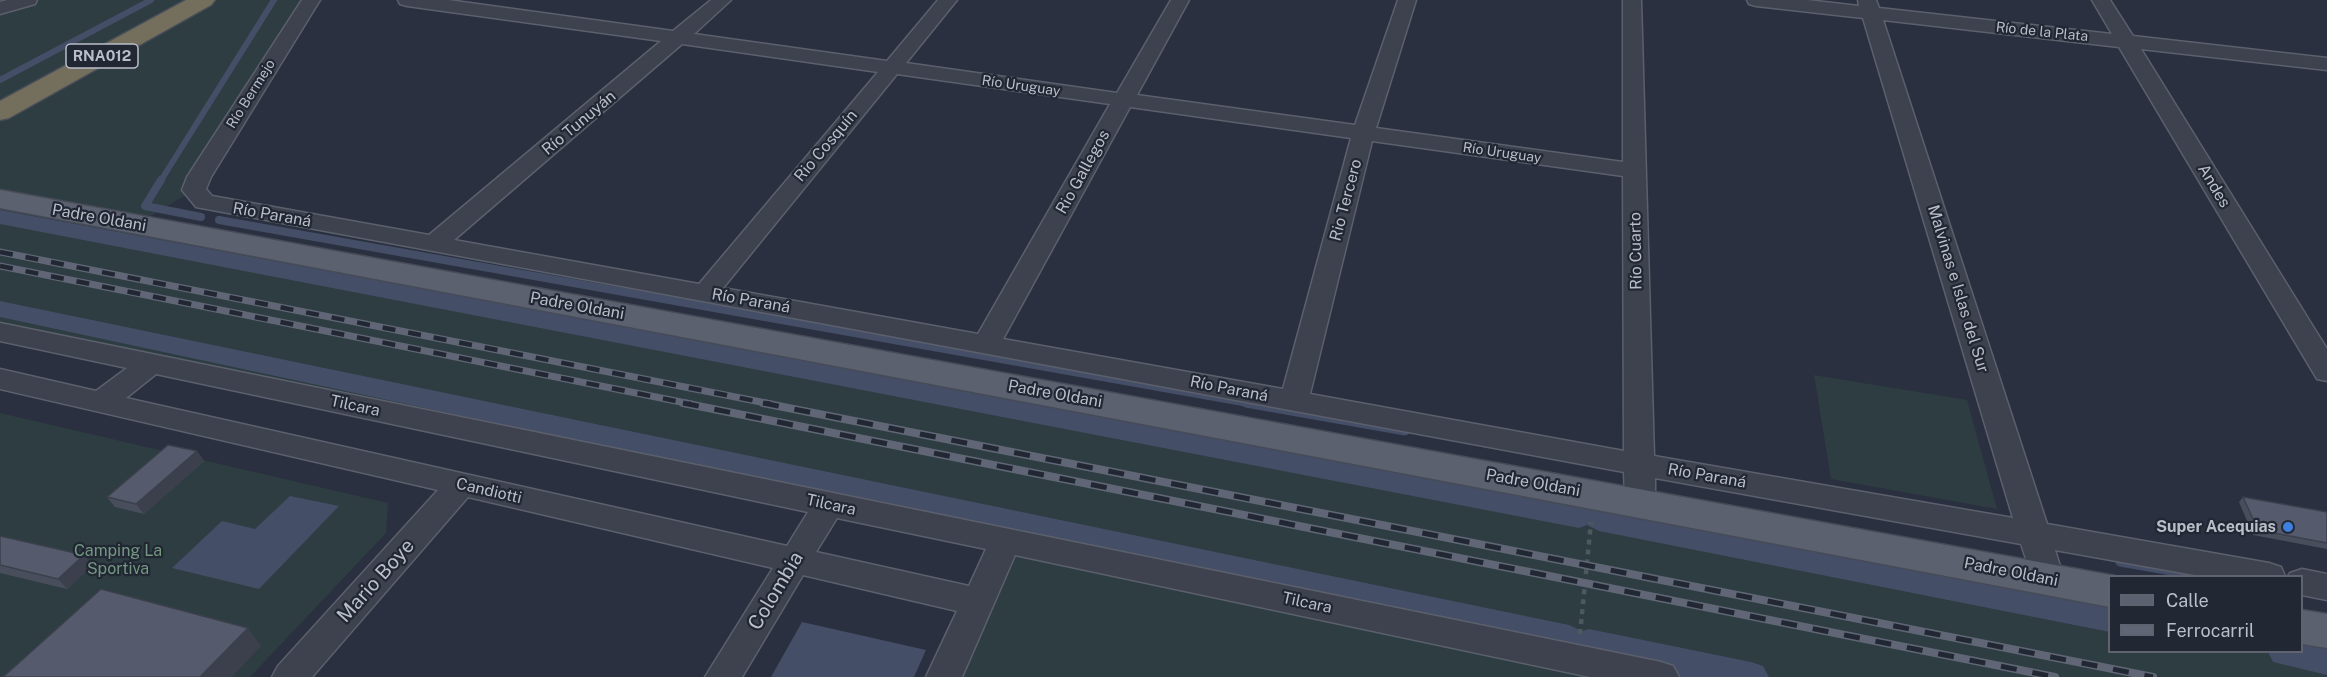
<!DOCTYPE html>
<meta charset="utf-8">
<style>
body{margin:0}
#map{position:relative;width:2327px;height:677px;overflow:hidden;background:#2a303f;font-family:"Public Sans",sans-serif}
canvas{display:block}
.legend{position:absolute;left:2108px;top:575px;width:195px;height:78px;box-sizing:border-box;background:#222734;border:2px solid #5f6370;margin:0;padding:8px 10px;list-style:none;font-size:18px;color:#babec9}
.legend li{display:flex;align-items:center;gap:12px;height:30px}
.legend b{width:30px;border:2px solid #5f6370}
</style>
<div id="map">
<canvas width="2327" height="677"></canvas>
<ul class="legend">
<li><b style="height:8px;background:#5c616f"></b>Calle</li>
<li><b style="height:8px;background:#606675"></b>Ferrocarril</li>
</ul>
</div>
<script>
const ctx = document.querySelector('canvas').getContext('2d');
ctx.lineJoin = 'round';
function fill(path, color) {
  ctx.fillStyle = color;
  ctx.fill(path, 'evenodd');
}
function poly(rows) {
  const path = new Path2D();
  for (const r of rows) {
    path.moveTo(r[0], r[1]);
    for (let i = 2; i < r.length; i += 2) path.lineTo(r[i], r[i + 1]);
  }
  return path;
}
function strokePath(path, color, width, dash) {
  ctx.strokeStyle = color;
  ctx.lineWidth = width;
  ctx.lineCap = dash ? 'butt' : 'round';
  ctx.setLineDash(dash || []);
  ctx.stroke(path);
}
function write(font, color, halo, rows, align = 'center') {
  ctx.font = font + ' "Public Sans",sans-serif';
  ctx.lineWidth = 4.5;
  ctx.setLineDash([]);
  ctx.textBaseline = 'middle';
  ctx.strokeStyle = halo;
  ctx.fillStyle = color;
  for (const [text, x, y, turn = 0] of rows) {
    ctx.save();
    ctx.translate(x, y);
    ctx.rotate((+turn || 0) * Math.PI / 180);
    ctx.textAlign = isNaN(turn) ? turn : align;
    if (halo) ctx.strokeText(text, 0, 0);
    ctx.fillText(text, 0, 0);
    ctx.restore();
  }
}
fill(poly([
 [28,0,311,0,194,190,137,224,2109,591,2110,652,2302,652,2302,627,2327,631,2327,677,944,677,1005,542,0,332,0,8],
 [1814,375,1967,400,1997,509,1831,479],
 [0,413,388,503,386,533,250,677,0,677]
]), '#2d3d41');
fill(poly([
 [290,496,339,506,259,589,172,568,222,521,255,529],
 [802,622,926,650,914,677,771,677]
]), '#444e67');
strokePath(poly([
 [0,80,151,0],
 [160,182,274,0]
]), '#444e67', 6);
strokePath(poly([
 [161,180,145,206,201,217],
 [219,220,1254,404]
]), '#444e67', 8);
strokePath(poly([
 [1246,403,1405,431],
 [2120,562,2201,576]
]), '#444e67', 9);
fill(poly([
 [0,210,1579,504,1591,510,1599,507,2110,604,2110,632,1599,531,1587,525,1579,528,0,224,0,210],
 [0,301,1569,625,1582,631,1589,629,1751,662,1763,666,1769,677,1681,677,1589,657,1576,651,1569,653,0,317,0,301],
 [2302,641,2327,645,2327,675,2273,662,2268,652,2302,652,2302,641]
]), '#444e67');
const minor = poly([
 [7,0,37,0,35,4,0,14,0,2,7,0],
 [302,0,320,0,211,177,206,189,212,196,429,235,661,41,407,6,400,4,398,0,448,0,673,31,711,0,731,0,694,34,887,61,938,0,957,0,906,63,1117,93,1171,0,1189,0,1137,95,1355,125,1398,0,1416,0,1376,128,1623,162,1623,0,1641,0,1654,456,2013,518,1863,18,1756,6,1749,4,1747,0,1807,0,1859,6,1858,0,1876,0,1879,8,2112,34,2092,0,2110,0,2133,36,2327,58,2327,70,2141,49,2327,349,2327,381,2317,379,2119,47,1883,20,2047,524,2269,563,2281,567,2285,576,2200,576,2055,550,2064,579,2060,588,2048,592,2036,588,2021,544,1655,478,1655,502,1651,510,1640,514,1629,510,1625,502,1624,472,196,207,182,190,187,177,302,0],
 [682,44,878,72,699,284,454,240,682,44],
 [897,74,1110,104,978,334,723,288,897,74],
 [1130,107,1351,138,1283,389,1003,339,1130,107],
 [1372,141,1623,176,1624,451,1310,394,1372,141],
 [0,323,1661,662,1673,666,1679,677,1590,677,1015,555,962,677,926,677,957,611,803,575,742,677,705,677,773,568,468,497,312,677,272,677,278,666,438,490,0,389,0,369,96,391,127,368,0,341,0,323],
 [156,374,808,512,787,546,126,398,156,374],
 [837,518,986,549,969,586,816,552,837,518],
 [2302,569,2327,574,2327,600,2302,595,2302,576,2288,576,2290,573,2302,569]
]);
const major = poly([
 [0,190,2110,575,2115,576,2110,576,2110,607,0,208,0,190],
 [2302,610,2327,614,2327,648,2302,644,2302,610]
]);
const highway = poly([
 [186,0,215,0,211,5,9,118,0,120,0,101,186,0]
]);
strokePath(minor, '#5b606c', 3);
strokePath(major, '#474b58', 3);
strokePath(highway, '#484d59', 3);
strokePath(poly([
 [1580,634,1591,522]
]), '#4c5a5f', 4.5, [5, 5]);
fill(minor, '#3e424f');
fill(major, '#5c616f');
fill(highway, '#746e5c');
const railFar1 = poly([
 [0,252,771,404],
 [0,266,691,404]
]);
const rail = poly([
 [683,403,2055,677],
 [763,403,2153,677]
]);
strokePath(railFar1, '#606675', 7);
strokePath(rail, '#606675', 8);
strokePath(railFar1, '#222734', 4.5, [13]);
strokePath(rail, '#222734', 5, [16]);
fill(poly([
 [197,451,204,461,144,514,115,507,107,497],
 [2243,497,2327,512,2327,549,2253,535,2239,502],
 [0,536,84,555,92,566,67,589,0,573]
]), '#494e5d');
fill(poly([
 [197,451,204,461,144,514,136,504],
 [84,555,92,566,67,589,58,579],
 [248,628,261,646,232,677,200,677]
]), '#3c404c');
const building = poly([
 [168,445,197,451,136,504,107,497,168,445],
 [2243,497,2327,512,2327,543,2258,530,2243,497],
 [0,536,84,555,58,579,0,565,0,536],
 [101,589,248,628,200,677,3,677,101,589]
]);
fill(building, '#555b6c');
strokePath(building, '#3c404c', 1.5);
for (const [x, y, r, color] of [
 [2288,527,6,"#3f7fe0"]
]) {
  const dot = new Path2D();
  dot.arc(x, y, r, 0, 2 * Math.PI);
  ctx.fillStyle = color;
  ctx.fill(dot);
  strokePath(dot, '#222734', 2);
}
write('14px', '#babec9', '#222734', [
 ["Río de la Plata",2042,32,6],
 ["Río Uruguay",1021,86,8],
 ["Río Bermejo",251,94,-58],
 ["Río Uruguay",1502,153,8]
]);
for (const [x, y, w] of [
 [102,56,72]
]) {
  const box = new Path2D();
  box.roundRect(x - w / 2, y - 12, w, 24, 4.5);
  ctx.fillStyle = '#222734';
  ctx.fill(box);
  strokePath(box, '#babec9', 1.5);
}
write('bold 15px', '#babec9', null, [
 ["RNA012",102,56]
]);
write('16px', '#babec9', '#222734', [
 ["Río Tunuyán",579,123,-40],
 ["Rio Cosquín",826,146,-50],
 ["Rio Gallegos",1083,172,-61],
 ["Andes",2214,186,59],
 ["Rio Tercero",1346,200,-75],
 ["Río Paraná",272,215,10],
 ["Padre Oldani",99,218,10],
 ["Río Cuarto",1636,251,-91],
 ["Malvinas e Islas del Sur",1958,289,73],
 ["Río Paraná",751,301,10],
 ["Padre Oldani",577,306,10],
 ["Río Paraná",1229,389,11],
 ["Padre Oldani",1055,394,10],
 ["Tilcara",355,406,12],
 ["Río Paraná",1707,476,10],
 ["Padre Oldani",1533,483,10],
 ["Candiotti",489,491,13],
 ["Tilcara",831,505,12],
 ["Padre Oldani",2011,572,11],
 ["Tilcara",1307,603,12]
]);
write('bold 16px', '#babec9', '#222734', [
 ["Super Acequias",2276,527]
], 'right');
write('16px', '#749781', '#222734', [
 ["Camping La",118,551],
 ["Sportiva",118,569]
]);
write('20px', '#babec9', '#222734', [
 ["Mario Boye",376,581,-48],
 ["Colombia",776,591,-59]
]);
</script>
